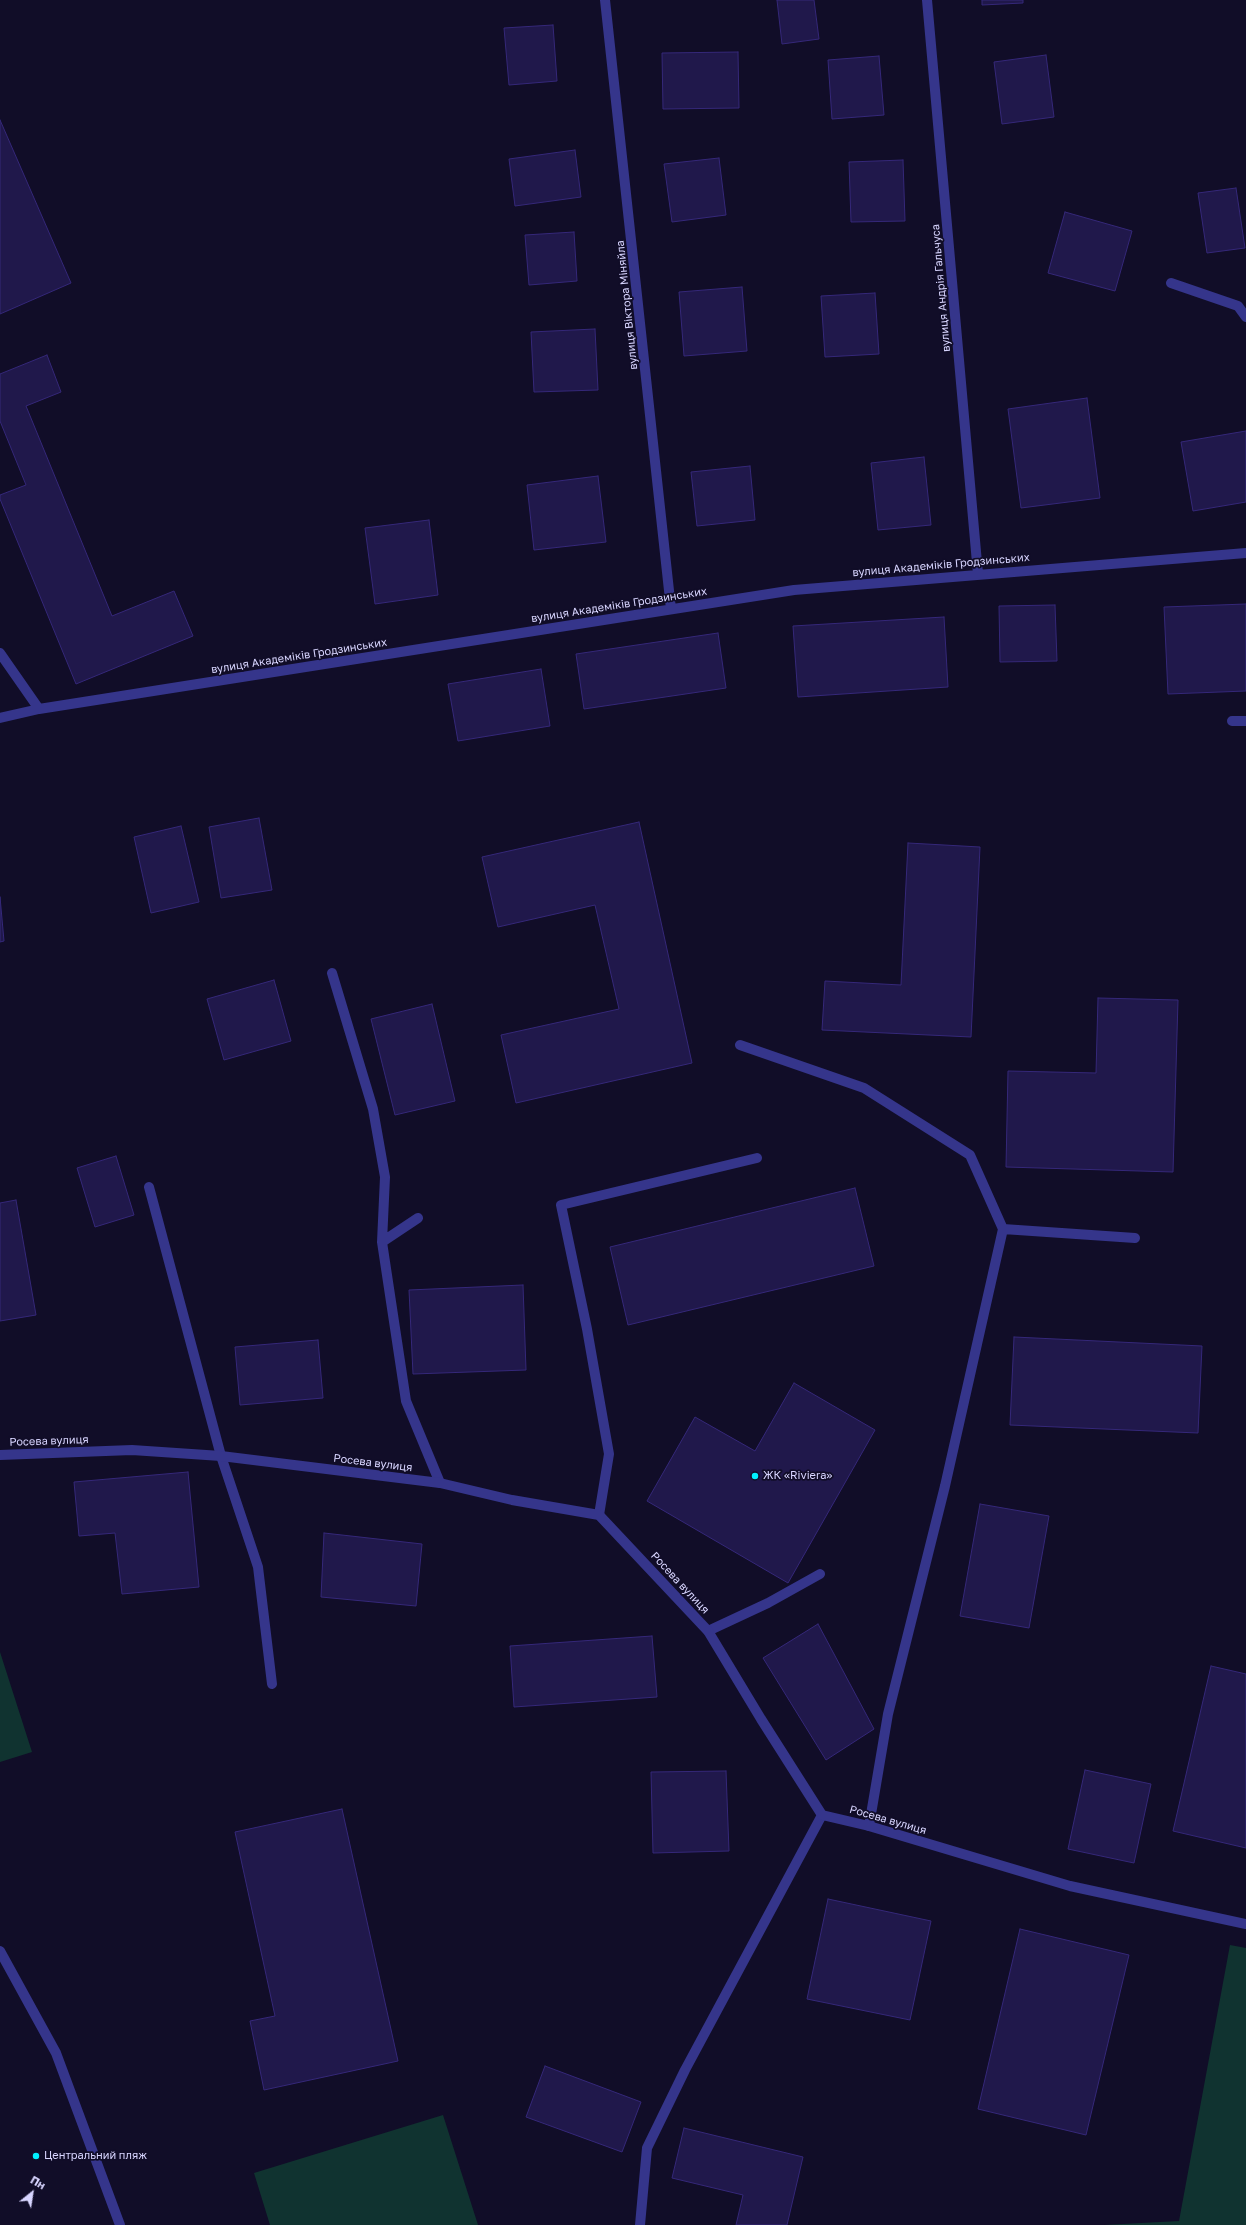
<!DOCTYPE html>
<meta charset="utf-8">
<style>
body{margin:0}
#map{position:relative;width:1246px;height:2225px;overflow:hidden;background:#110d28;font-family:"Golos Text",sans-serif}
canvas{display:block}
.north{position:absolute;left:12px;top:2173px;width:40px;height:40px;-webkit-text-stroke:3px #110d28;paint-order:stroke;rotate:30deg;font-size:11px;font-weight:700;line-height:16px;text-align:center;color:#d8d5ff}
.north::after{content:'';display:block;margin:auto;width:14px;height:18px;background:#d8d5ff;clip-path:polygon(50% 0,100% 100%,50% 72%,0 100%)}
</style>
<div id="map">
<canvas width="1246" height="2225"></canvas>
<div class="north">Пн</div>
</div>
<script>
const ctx = document.querySelector('canvas').getContext('2d');
ctx.lineJoin = 'round';
function fill(path, color) {
  ctx.fillStyle = color;
  ctx.fill(path, 'evenodd');
}
function poly(rows) {
  const path = new Path2D();
  for (const r of rows) {
    path.moveTo(r[0], r[1]);
    for (let i = 2; i < r.length; i += 2) path.lineTo(r[i], r[i + 1]);
  }
  return path;
}
function strokePath(path, color, width, dash) {
  ctx.strokeStyle = color;
  ctx.lineWidth = width;
  ctx.lineCap = dash ? 'butt' : 'round';
  ctx.setLineDash(dash || []);
  ctx.stroke(path);
}
function write(font, color, halo, rows, align = 'center') {
  ctx.font = font + ' "Golos Text",sans-serif';
  ctx.lineWidth = 3.5;
  ctx.setLineDash([]);
  ctx.textBaseline = 'middle';
  ctx.strokeStyle = halo;
  ctx.fillStyle = color;
  for (const [text, x, y, turn = 0] of rows) {
    ctx.save();
    ctx.translate(x, y);
    ctx.rotate((+turn || 0) * Math.PI / 180);
    ctx.textAlign = isNaN(turn) ? turn : align;
    if (halo) ctx.strokeText(text, 0, 0);
    ctx.fillText(text, 0, 0);
    ctx.restore();
  }
}
fill(poly([
 [0,1652,32,1752,0,1762],
 [1230,1945,1246,1948,1246,2225,1104,2225,1179,2221],
 [443,2115,478,2225,270,2225,254,2173]
]), '#103330');
const building = poly([
 [777,0,814,0,819,39,782,44,777,0],
 [982,0,1023,0,1023,3,982,5,982,0],
 [553,25,557,81,509,85,504,28,553,25],
 [738,52,739,108,663,109,662,53,738,52],
 [1046,55,1054,117,1002,124,994,62,1046,55],
 [879,56,884,115,832,119,828,60,879,56],
 [0,120,71,283,0,314,0,120],
 [575,150,581,197,515,206,509,159,575,150],
 [719,158,726,215,672,222,664,164,719,158],
 [903,160,905,221,851,222,849,162,903,160],
 [1236,188,1245,248,1207,253,1198,193,1236,188],
 [1065,212,1132,231,1115,291,1048,273,1065,212],
 [574,232,577,281,529,285,525,235,574,232],
 [742,287,747,351,684,356,679,292,742,287],
 [875,293,879,354,825,357,821,296,875,293],
 [595,329,598,390,534,392,531,332,595,329],
 [47,355,61,392,26,406,112,616,174,591,193,636,76,684,0,499,0,495,26,485,0,421,0,374,47,355],
 [1087,398,1100,498,1021,508,1008,409,1087,398],
 [1246,431,1246,502,1193,511,1181,442,1246,431],
 [924,457,931,525,878,530,871,463,924,457],
 [750,466,755,520,697,526,691,472,750,466],
 [598,476,606,542,534,550,527,485,598,476],
 [429,520,438,595,375,604,365,528,429,520],
 [1246,604,1246,691,1168,694,1164,607,1246,604],
 [1055,605,1057,661,1000,662,999,606,1055,605],
 [944,617,948,687,798,697,793,626,944,617],
 [718,633,726,688,584,709,576,654,718,633],
 [541,669,550,726,458,741,448,684,541,669],
 [259,818,272,890,221,898,209,827,259,818],
 [639,822,692,1063,516,1103,501,1035,619,1009,595,905,498,927,482,857,639,822],
 [181,826,199,902,151,913,134,837,181,826],
 [908,843,980,847,971,1037,822,1030,825,981,901,985,908,843],
 [0,897,4,941,0,942,0,897],
 [274,980,291,1041,224,1060,207,999,274,980],
 [1098,998,1178,1000,1173,1172,1006,1167,1008,1071,1096,1073,1098,998],
 [432,1004,455,1101,395,1115,371,1019,432,1004],
 [116,1156,134,1215,95,1227,77,1168,116,1156],
 [855,1188,874,1266,628,1325,610,1247,855,1188],
 [16,1200,36,1315,0,1321,0,1203,16,1200],
 [523,1285,526,1370,413,1374,409,1290,523,1285],
 [1014,1337,1202,1346,1198,1433,1010,1425,1014,1337],
 [318,1340,323,1398,240,1405,235,1347,318,1340],
 [794,1383,875,1430,788,1583,647,1501,695,1417,755,1451,794,1383],
 [188,1472,199,1587,122,1594,115,1533,79,1536,74,1482,188,1472],
 [980,1504,1049,1516,1029,1628,960,1616,980,1504],
 [324,1533,422,1544,416,1606,321,1597,324,1533],
 [818,1624,874,1729,826,1760,763,1658,818,1624],
 [652,1636,657,1697,514,1707,510,1646,652,1636],
 [1211,1666,1246,1674,1246,1848,1173,1831,1211,1666],
 [1085,1770,1151,1784,1134,1863,1068,1849,1085,1770],
 [726,1771,729,1851,653,1853,651,1772,726,1771],
 [342,1809,398,2061,264,2090,250,2021,275,2016,235,1832,342,1809],
 [828,1899,931,1921,910,2020,807,1999,828,1899],
 [1020,1929,1129,1955,1086,2135,978,2109,1020,1929],
 [545,2066,641,2102,622,2152,526,2117,545,2066],
 [684,2128,803,2157,787,2225,736,2225,743,2195,672,2178,684,2128]
]);
fill(building, '#20184b');
strokePath(building, '#352879', 1);
strokePath(poly([
 [1171,283,1238,306,1246,317],
 [1232,721,1246,721],
 [332,973,373,1109,385,1177,382,1242],
 [740,1045,864,1088,970,1155,1003,1229,945,1486,888,1714,869,1826],
 [149,1187,221,1456,258,1567,272,1684],
 [418,1218,382,1242,406,1401,440,1483],
 [1003,1229,1135,1238],
 [599,1515,609,1454,587,1329,561,1205,757,1158],
 [708,1631,768,1603,820,1574],
 [0,1951,56,2053,120,2225],
 [640,2225,647,2148,685,2070,822,1815]
]), '#35358b', 10);
strokePath(poly([
 [605,0,671,609],
 [927,0,978,574],
 [0,653,39,709],
 [0,718,39,709,794,590,1246,553],
 [0,1455,132,1450,221,1456,440,1483,512,1500,599,1515,708,1631,761,1719,822,1815,869,1826,1070,1886,1246,1924]
]), '#35358b', 10);
for (const [x, y, r, color] of [
 [755,1476,4,"#01f0ff"],
 [36,2156,4,"#01f0ff"]
]) {
  const dot = new Path2D();
  dot.arc(x, y, r, 0, 2 * Math.PI);
  ctx.fillStyle = color;
  ctx.fill(dot);
  strokePath(dot, '#110d28', 1.5);
}
write('11px', '#d8d5ff', '#110d28', [
 ["вулиця Андрія Гальчуса",941,288,-95],
 ["вулиця Віктора Міняйла",627,305,-96],
 ["вулиця Академіків Гродзинських",941,565,-5],
 ["вулиця Академіків Гродзинських",619,605,-9],
 ["вулиця Академіків Гродзинських",299,656,-9],
 ["Росева вулиця",49,1441,-2],
 ["Росева вулиця",373,1463,7],
 ["Росева вулиця",680,1583,47],
 ["Росева вулиця",888,1820,16]
]);
write('11px', '#d8d5ff', '#110d28', [
 ["ЖК «Riviera»",763,1476],
 ["Центральний пляж",44,2156]
], 'left');
</script>
